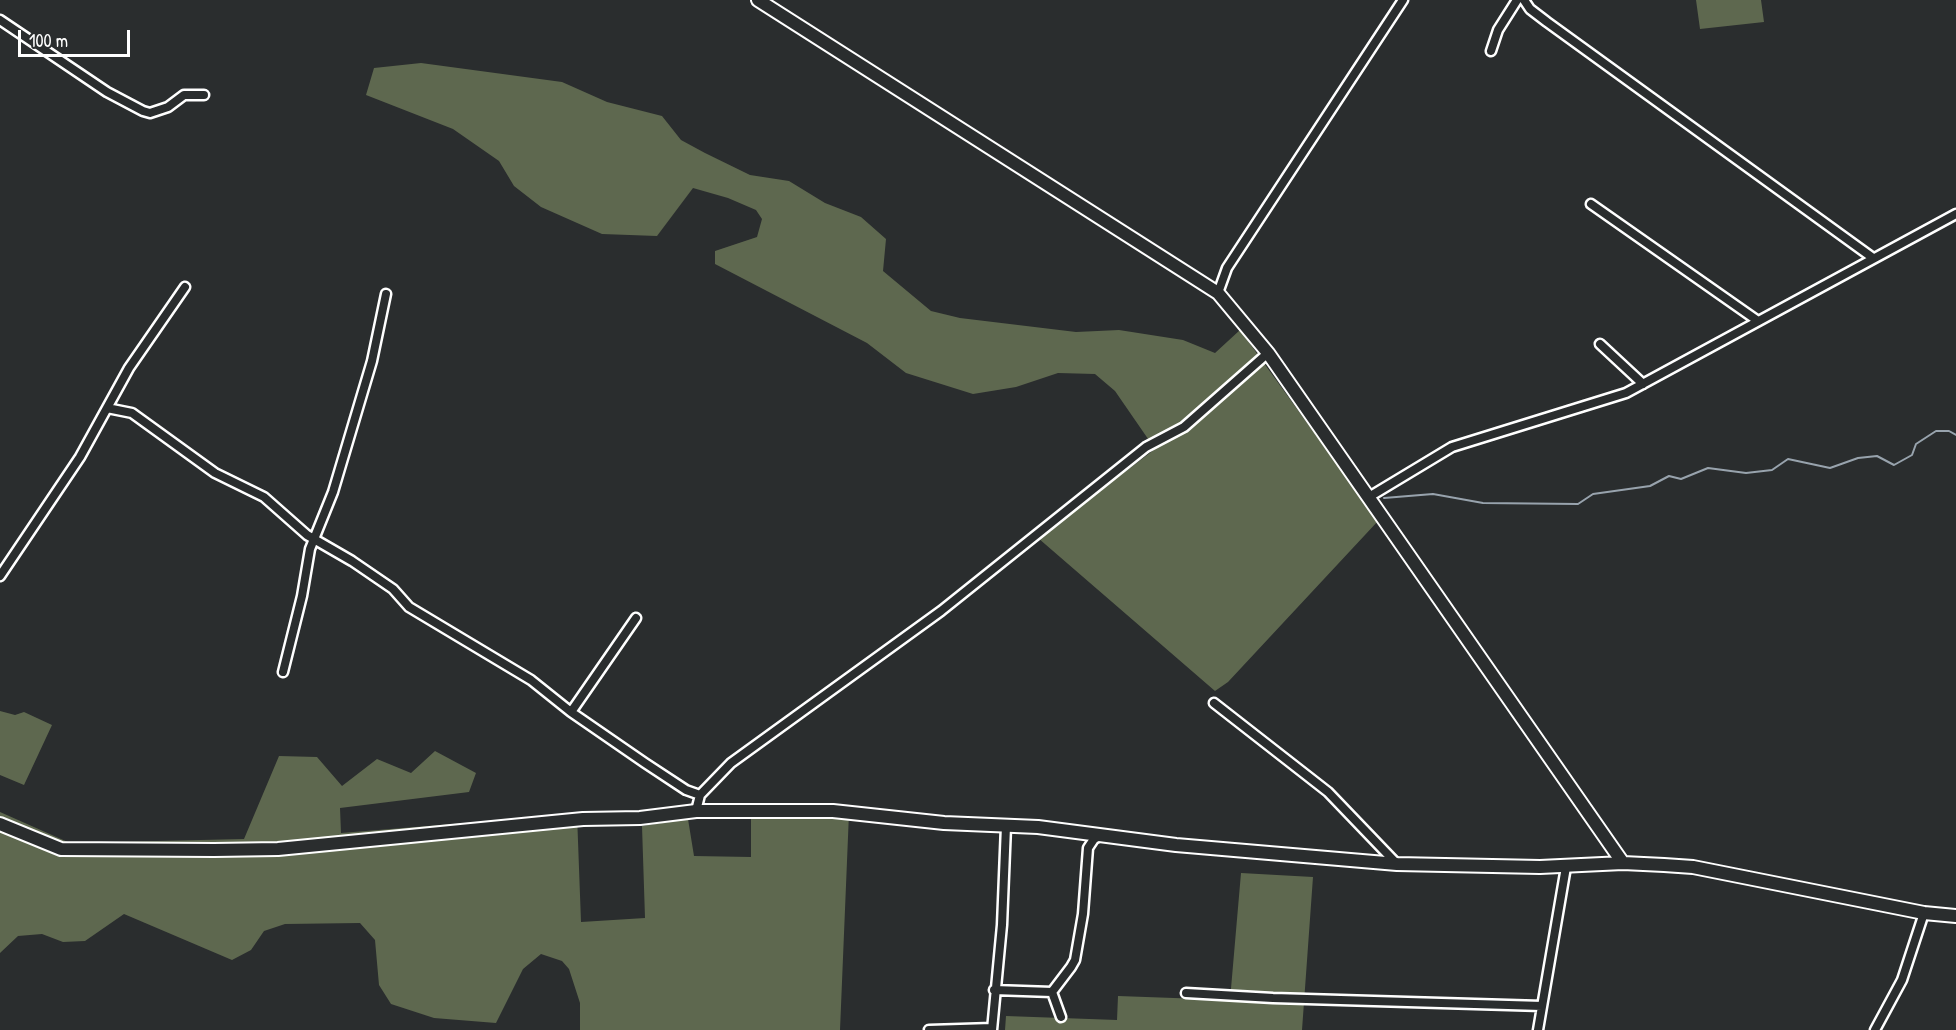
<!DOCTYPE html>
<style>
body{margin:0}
#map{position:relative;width:1956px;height:1030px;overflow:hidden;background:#2a2d2e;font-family:"Patrick Hand",sans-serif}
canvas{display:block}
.scale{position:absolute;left:18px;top:30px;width:112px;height:27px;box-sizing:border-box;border:3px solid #fff;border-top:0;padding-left:8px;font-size:18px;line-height:21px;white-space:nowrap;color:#fff;-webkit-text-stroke:4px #2a2d2e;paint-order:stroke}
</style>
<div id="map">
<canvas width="1956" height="1030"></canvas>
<div class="scale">100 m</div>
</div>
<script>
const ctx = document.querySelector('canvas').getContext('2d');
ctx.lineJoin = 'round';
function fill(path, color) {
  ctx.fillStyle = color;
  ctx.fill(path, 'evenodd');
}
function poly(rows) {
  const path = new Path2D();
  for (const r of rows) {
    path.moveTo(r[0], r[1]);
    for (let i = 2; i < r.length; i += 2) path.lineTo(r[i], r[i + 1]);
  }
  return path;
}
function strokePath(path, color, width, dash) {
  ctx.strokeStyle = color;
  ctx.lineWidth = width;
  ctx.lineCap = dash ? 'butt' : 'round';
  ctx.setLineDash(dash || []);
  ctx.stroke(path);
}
fill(poly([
 [1696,0,1761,0,1764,22,1700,29],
 [421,63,562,82,607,102,662,116,681,140,705,153,750,175,789,181,825,203,861,217,886,239,883,271,931,311,960,318,1076,332,1119,330,1183,340,1215,353,1240,330,1378,521,1228,682,1215,691,1038,538,1155,449,1115,391,1095,374,1058,373,1016,387,973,394,906,373,867,343,715,264,715,251,757,237,762,219,756,210,728,198,693,188,657,236,602,234,541,207,514,186,499,161,453,129,366,95,374,68],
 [0,711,15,715,24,712,52,725,24,785,0,775],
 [435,751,476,773,469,792,340,808,341,833,577,814,581,922,645,918,642,826,688,819,694,856,751,857,751,806,849,813,840,1030,580,1030,580,1003,569,969,562,961,541,954,523,969,496,1023,434,1018,391,1004,379,985,375,940,360,923,285,924,264,931,251,950,232,960,124,914,85,941,63,942,42,934,18,936,0,953,0,812,70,843,244,839,279,756,317,757,342,786,377,759,411,773],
 [1241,873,1313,877,1302,1030,1005,1030,1006,1016,1117,1020,1118,996,1230,1000]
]), '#5e684f');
strokePath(poly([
 [1384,498,1433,494,1483,503,1578,504,1593,494,1650,486,1669,476,1681,479,1708,468,1746,473,1772,470,1788,459,1830,468,1858,458,1877,456,1894,465,1912,455,1916,444,1936,431,1949,431,1956,435]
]), '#98a3ad', 2);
const street = poly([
 [1524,0,1530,9,1547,22,1873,258],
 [0,20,107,92,143,111,150,113,168,107,184,95,204,95],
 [1491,51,1498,30,1517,0],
 [1591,204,1758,321],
 [1218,293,1227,268,1403,0],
 [1600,344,1643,384],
 [107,408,132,413,215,473,264,497,307,535,352,561,393,589,409,607,531,680,571,712,645,763,686,790,700,795],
 [1369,497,1452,447,1626,393,1956,214],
 [0,576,80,457,129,368,185,287],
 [283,672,302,596,310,549,333,492,372,361,386,294],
 [1214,703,1328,792,1397,864],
 [571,712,636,618],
 [696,811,700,795,731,763,941,611,1146,447,1184,427,1268,353],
 [994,990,1052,992,1071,967,1075,960,1083,914,1088,848,1094,839,1102,835],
 [1052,992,1061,1017],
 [1186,993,1273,998,1542,1006],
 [929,1030,992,1028],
 [992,1030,1002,925,1006,826],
 [1538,1030,1566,867],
 [1875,1030,1902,980,1924,913]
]);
const secondary = poly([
 [758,0,1218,293,1268,353,1623,863],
 [0,824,61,849,214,850,278,849,583,819,640,818,696,811,833,811,944,823,1038,827,1176,845,1397,864,1540,867,1623,863,1664,865,1693,867,1924,913,1956,916]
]);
strokePath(street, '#fff', 13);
strokePath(secondary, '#fff', 16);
strokePath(street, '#2a2d2e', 8);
strokePath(secondary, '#2a2d2e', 12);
</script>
